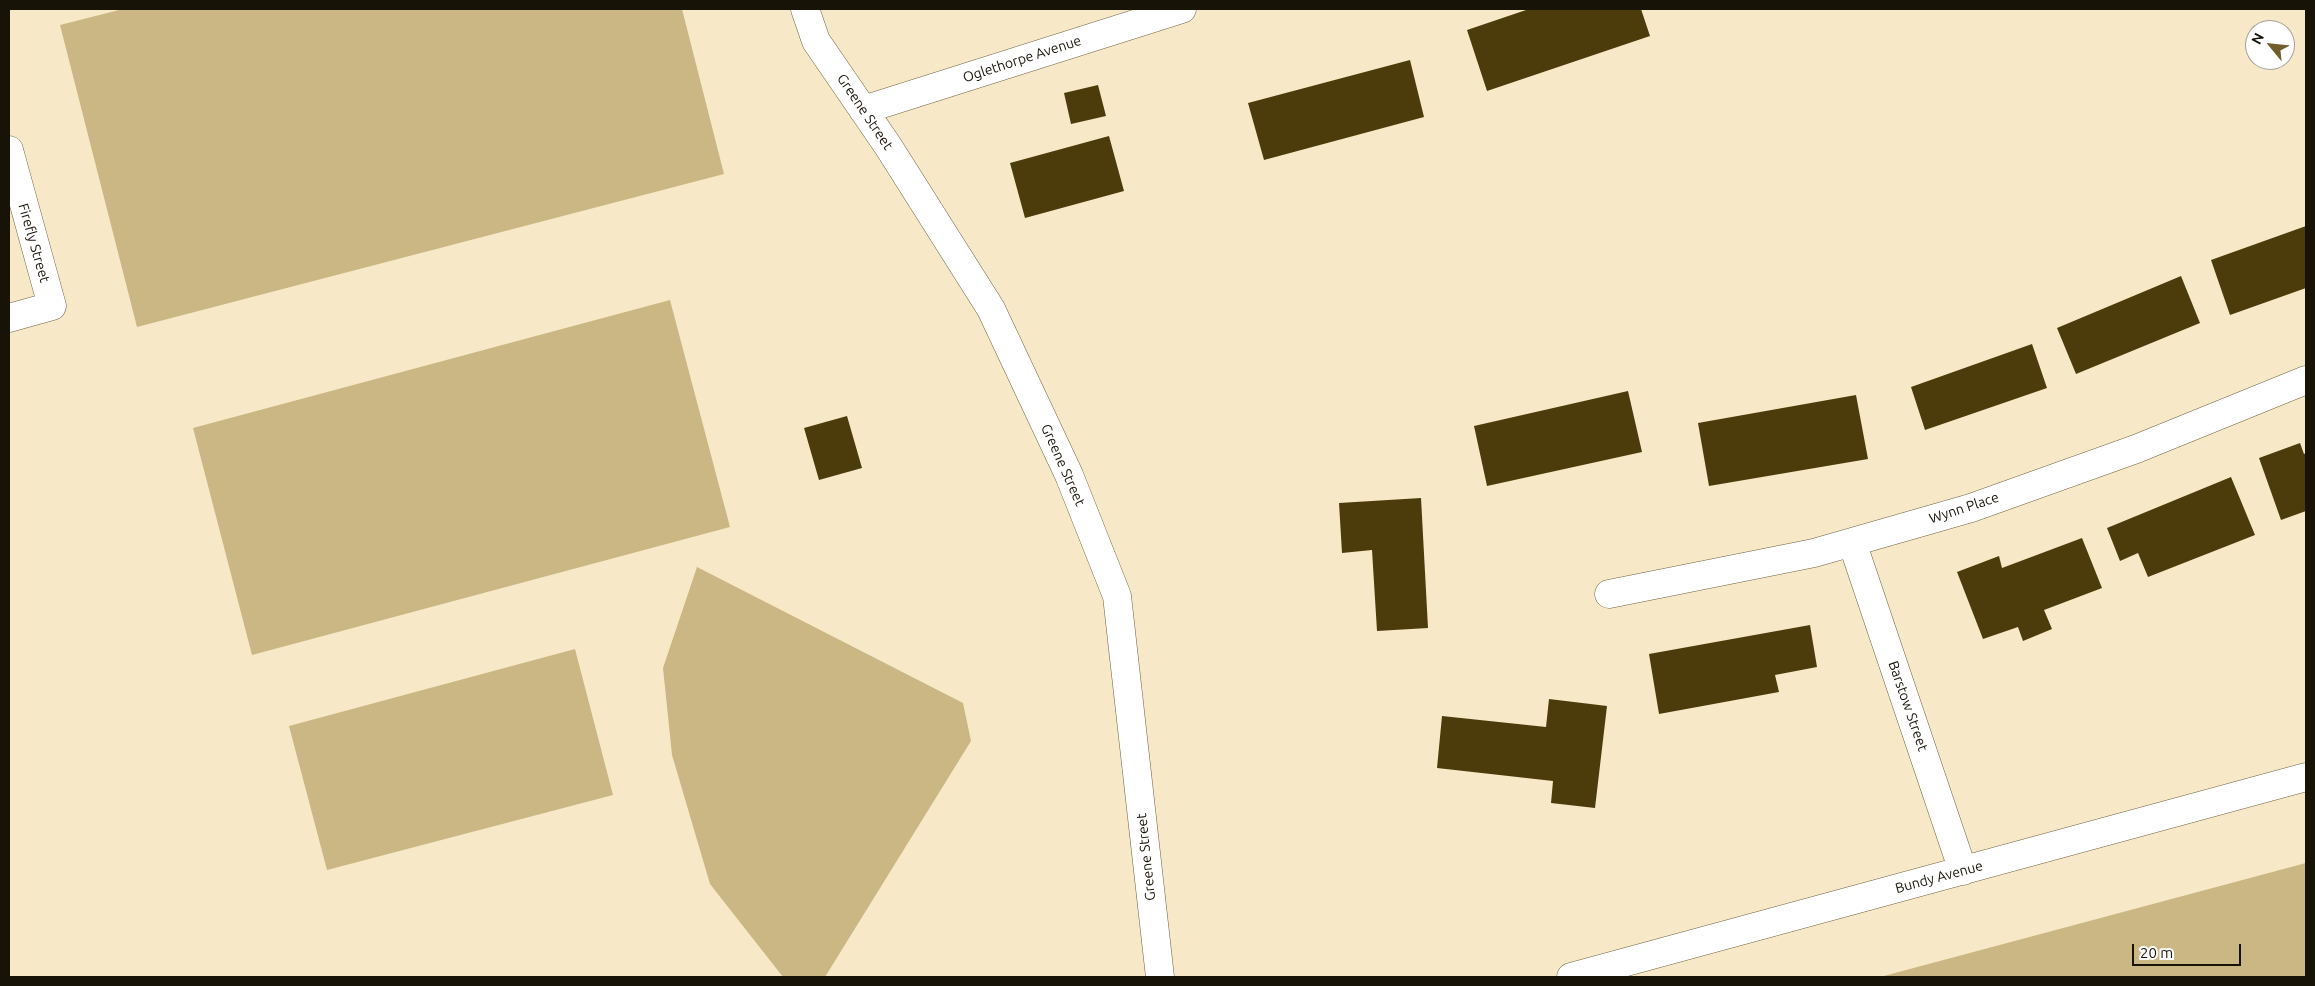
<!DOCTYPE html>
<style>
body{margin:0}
#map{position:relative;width:2315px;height:986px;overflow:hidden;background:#f7e9c7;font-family:Ubuntu,sans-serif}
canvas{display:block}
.frame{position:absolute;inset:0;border:10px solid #181307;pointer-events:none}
.north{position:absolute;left:2245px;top:20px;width:50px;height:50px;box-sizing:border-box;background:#fff;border:1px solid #a3a19c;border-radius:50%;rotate:298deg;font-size:14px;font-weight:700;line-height:20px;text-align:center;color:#181307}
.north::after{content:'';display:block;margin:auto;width:18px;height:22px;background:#715e2c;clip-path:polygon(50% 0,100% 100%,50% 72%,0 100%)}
.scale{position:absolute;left:2132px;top:944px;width:109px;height:22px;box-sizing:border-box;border:2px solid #181307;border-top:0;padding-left:6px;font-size:15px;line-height:18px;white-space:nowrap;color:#181307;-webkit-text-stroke:4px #fff;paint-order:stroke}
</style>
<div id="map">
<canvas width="2315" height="986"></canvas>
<div class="frame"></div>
<div class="north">N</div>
<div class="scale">20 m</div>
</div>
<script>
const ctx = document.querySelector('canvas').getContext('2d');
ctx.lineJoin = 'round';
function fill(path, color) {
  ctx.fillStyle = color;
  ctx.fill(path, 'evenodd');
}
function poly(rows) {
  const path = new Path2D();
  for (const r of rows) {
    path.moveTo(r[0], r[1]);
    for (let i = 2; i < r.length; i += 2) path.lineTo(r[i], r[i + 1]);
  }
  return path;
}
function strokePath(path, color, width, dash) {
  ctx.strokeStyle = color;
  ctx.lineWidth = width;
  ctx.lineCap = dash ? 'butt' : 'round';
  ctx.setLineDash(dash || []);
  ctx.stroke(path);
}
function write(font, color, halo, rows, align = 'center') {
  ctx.font = font + ' Ubuntu,sans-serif';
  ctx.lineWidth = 5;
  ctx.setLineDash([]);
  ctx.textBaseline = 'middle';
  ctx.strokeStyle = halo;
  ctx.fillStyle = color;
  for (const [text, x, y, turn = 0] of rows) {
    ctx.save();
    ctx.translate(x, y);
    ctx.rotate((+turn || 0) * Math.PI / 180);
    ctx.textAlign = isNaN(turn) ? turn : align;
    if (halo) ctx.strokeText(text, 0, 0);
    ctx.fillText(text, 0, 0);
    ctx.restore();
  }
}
fill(poly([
 [123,9,682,9,724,174,137,327,60,25],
 [670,300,730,527,252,655,193,428],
 [697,567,963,703,971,741,825,977,783,977,710,884,672,755,663,668],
 [575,649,613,795,327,870,289,726],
 [2306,863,2306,977,1880,977]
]), '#cbb784');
fill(poly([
 [1529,9,1641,9,1650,36,1487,91,1467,30],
 [1410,60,1424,117,1264,160,1248,103],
 [1098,85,1106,116,1071,124,1064,93],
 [1109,136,1124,191,1025,218,1010,163],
 [2306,226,2306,288,2230,315,2211,260],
 [2181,276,2200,323,2076,374,2057,328],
 [2032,344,2047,388,1925,430,1911,387],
 [1628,391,1642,452,1487,486,1474,426],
 [1856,395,1868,459,1709,486,1698,423],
 [847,416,862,468,819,480,804,428],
 [2300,443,2304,454,2306,453,2306,511,2281,520,2259,458],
 [2231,477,2255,535,2148,577,2138,553,2120,561,2107,528],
 [1421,498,1428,628,1377,631,1372,550,1342,553,1339,503],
 [2082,538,2102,588,2044,610,2052,629,2023,641,2018,627,1983,639,1957,572,1999,556,2002,568],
 [1810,625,1817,667,1775,675,1779,692,1659,714,1649,654],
 [1549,699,1607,706,1595,808,1551,803,1553,781,1437,768,1442,716,1546,727]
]), '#4d3c0b');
const street = poly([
 [805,9,816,41,888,146,991,309,1069,475,1117,596,1160,977],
 [863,110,1182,9],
 [9,150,52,306,9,318],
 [1852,542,1963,871],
 [1609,594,1814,553,1971,508,2136,449,2306,380],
 [1571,977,2306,777]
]);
strokePath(street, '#6e6243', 29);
strokePath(street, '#fff', 28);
write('14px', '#181307', '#fff', [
 ["Oglethorpe Avenue",1022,59,-18],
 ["Greene Street",865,112,56],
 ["Firefly Street",34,243,74],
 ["Greene Street",1063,465,66],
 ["Wynn Place",1964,508,-18],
 ["Barstow Street",1908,706,71],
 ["Greene Street",1146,857,-96],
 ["Bundy Avenue",1939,877,-15]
]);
</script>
